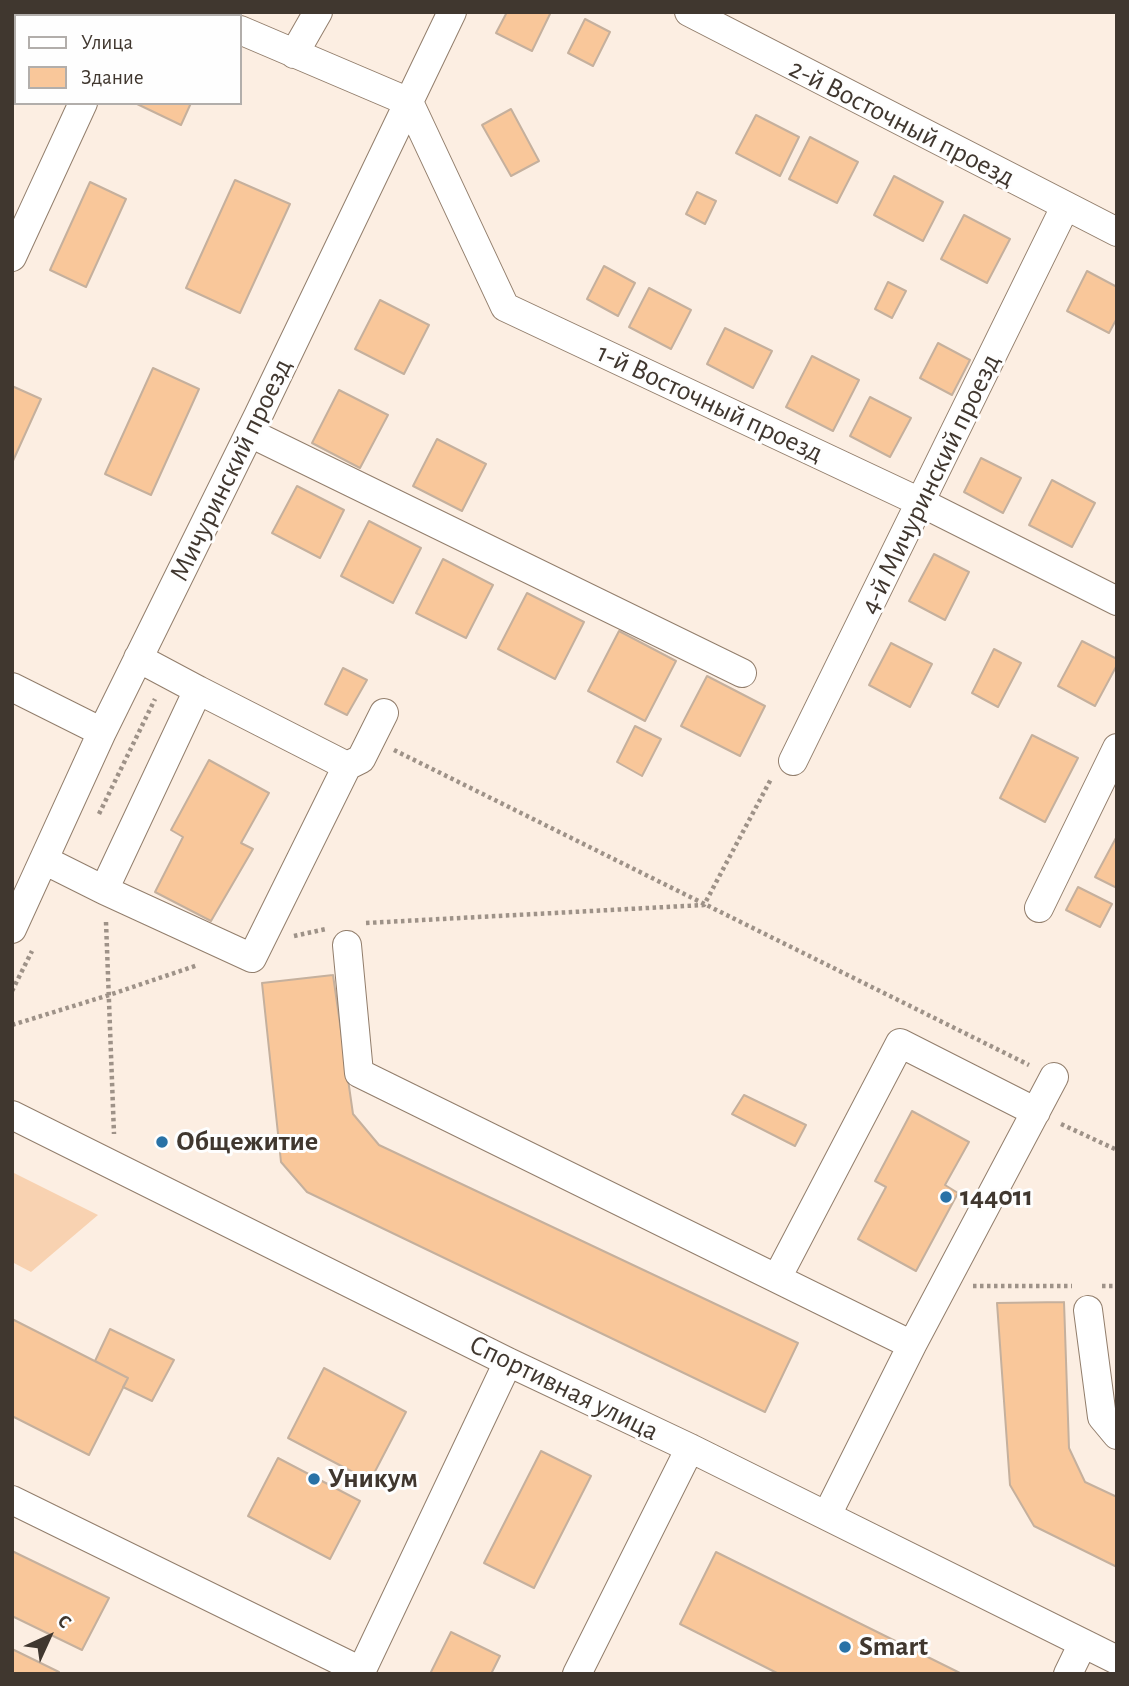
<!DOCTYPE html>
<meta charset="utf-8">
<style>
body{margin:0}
#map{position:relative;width:1129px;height:1686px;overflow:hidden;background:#fceee2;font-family:"Alegreya Sans",sans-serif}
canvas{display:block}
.frame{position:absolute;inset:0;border:14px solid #40372f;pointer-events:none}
.legend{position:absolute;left:14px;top:14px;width:228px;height:91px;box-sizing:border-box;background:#fefefe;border:2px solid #b2aeab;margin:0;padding:9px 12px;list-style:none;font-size:21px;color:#40372f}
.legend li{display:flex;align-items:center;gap:14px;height:35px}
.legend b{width:35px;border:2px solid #b2aeab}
.north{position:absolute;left:14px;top:1602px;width:70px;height:70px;-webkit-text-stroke:5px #fefefe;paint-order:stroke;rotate:45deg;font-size:19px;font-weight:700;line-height:28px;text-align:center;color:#40372f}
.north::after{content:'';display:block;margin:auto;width:24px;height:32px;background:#40372f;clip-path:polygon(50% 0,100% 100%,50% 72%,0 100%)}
</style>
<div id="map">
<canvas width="1129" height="1686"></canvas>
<div class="frame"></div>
<ul class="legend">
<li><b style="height:9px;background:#fff"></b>Улица</li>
<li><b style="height:19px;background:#f9c79a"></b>Здание</li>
</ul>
<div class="north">С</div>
</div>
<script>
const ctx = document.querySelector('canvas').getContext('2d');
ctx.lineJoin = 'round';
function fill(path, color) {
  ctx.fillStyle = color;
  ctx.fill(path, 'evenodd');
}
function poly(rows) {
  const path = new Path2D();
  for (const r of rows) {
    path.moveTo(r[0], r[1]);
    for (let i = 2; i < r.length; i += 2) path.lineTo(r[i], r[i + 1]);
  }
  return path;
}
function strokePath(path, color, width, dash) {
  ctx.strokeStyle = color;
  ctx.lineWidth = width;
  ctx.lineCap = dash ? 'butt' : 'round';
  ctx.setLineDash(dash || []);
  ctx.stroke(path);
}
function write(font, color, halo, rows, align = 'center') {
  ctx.font = font + ' "Alegreya Sans",sans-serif';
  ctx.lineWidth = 6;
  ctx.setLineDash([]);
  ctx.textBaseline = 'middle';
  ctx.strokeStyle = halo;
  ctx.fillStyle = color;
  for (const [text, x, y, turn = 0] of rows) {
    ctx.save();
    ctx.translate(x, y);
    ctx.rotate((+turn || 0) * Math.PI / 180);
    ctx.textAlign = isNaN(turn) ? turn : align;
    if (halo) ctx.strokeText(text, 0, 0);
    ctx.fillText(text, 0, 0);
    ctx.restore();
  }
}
fill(poly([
 [12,1172,98,1215,31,1272,12,1262]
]), '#f8d2b1');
const building = poly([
 [21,12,57,12,63,16,19,16,21,12],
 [507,12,547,12,550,14,532,51,496,33,507,12],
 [585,19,610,32,593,66,568,53,585,19],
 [135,103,191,103,181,125,135,103],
 [511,109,539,161,511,176,482,125,511,109],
 [756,115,799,137,780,176,736,153,756,115],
 [810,137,858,162,837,203,789,179,810,137],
 [894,176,943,202,923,241,874,215,894,176],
 [235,180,290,204,240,313,186,288,235,180],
 [90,182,126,199,86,287,50,270,90,182],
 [697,192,716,201,705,224,686,214,697,192],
 [964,215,1010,239,987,283,941,259,964,215],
 [604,266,635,283,618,316,587,299,604,266],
 [1087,271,1117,287,1117,318,1109,333,1067,311,1087,271],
 [888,282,906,291,892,318,875,309,888,282],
 [649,288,691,310,671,349,629,327,649,288],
 [380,300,429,325,404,374,355,349,380,300],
 [725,328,772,351,753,388,707,364,725,328],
 [938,343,970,360,952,395,920,378,938,343],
 [812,356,859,380,833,431,786,407,812,356],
 [153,368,199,389,151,495,105,474,153,368],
 [12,386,41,399,12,463,12,386],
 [339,390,388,415,360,468,312,443,339,390],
 [870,397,911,418,890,457,850,436,870,397],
 [437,439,486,464,462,511,413,486,437,439],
 [981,458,1021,478,1003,513,964,492,981,458],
 [1052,480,1095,503,1072,547,1029,525,1052,480],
 [297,486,344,510,320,558,272,533,297,486],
 [369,521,421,548,393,603,341,576,369,521],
 [934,554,969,572,945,620,909,601,934,554],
 [443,559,493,585,466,638,416,613,443,559],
 [527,593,584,622,555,679,498,649,527,593],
 [619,631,676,661,645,721,588,691,619,631],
 [1082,641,1117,659,1117,665,1095,706,1058,686,1082,641],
 [891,643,932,664,910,707,869,685,891,643],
 [994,649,1021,663,998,707,972,693,994,649],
 [343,668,367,680,347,715,325,704,343,668],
 [707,676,765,706,740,756,681,726,707,676],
 [635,726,661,739,642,776,617,762,635,726],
 [1032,735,1078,758,1045,822,1000,798,1032,735],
 [209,760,269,793,241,843,253,849,211,921,155,892,183,837,171,830,209,760],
 [1117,836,1117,888,1095,877,1117,836],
 [1078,887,1112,904,1100,927,1066,910,1078,887],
 [333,975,353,1114,379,1145,798,1343,765,1412,307,1192,281,1162,262,983,333,975],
 [744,1095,806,1125,795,1146,732,1114,744,1095],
 [912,1111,969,1142,945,1185,958,1193,916,1271,858,1239,886,1187,875,1181,912,1111],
 [1064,1302,1069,1448,1085,1482,1117,1497,1117,1567,1034,1526,1010,1485,997,1303,1064,1302],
 [12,1319,128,1378,89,1455,12,1416,12,1319],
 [110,1329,174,1360,152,1401,123,1387,128,1378,95,1361,110,1329],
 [324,1368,406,1412,370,1481,288,1438,324,1368],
 [541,1451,591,1476,534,1588,484,1563,541,1451],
 [278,1458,360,1501,330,1559,248,1516,278,1458],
 [12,1551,109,1598,82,1650,12,1616,12,1551],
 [716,1552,851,1619,962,1674,779,1674,680,1624,716,1552],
 [451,1632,500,1656,491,1674,430,1674,451,1632],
 [12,1649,59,1672,58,1674,12,1674,12,1649]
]);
fill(building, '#f9c79a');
strokePath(building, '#c5b09d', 2);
const minor = poly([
 [198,12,206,16],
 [689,12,1117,232],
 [124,16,126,12],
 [240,30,409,102,505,307,922,503,1117,601],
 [294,54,318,12],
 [12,257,83,103],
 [250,433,742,673],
 [12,687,102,732],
 [793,761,1065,207],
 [347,766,361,759,384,713],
 [44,860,104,890,198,690,138,658],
 [104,890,252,958,347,766,198,690],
 [1039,908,1117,748],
 [12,929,102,732,258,416,452,12],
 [347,945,359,1073,912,1345],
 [12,1115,508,1362,690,1448,1117,1660],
 [777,1278,900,1043,1036,1112],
 [1088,1310,1102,1417,1117,1435],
 [12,1500,361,1671],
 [827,1515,912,1345,1054,1077],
 [360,1674,508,1362],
 [577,1674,690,1448],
 [1068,1674,1083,1643]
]);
strokePath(minor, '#927e6c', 30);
strokePath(poly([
 [394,750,1029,1065],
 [99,814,155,699],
 [106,922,114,1134],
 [366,923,704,905,771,779],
 [294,936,326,929],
 [12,991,32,951],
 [12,1025,109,995,198,965],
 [1061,1124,1117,1150],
 [973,1286,1072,1286],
 [1102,1286,1117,1286]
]), '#9e9288', 4.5, [3.5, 3.5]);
strokePath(minor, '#fff', 28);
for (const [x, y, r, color] of [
 [162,1142,7,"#2972a6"],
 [946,1197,7,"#2972a6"],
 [314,1479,7,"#2972a6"],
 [845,1647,7,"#2972a6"]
]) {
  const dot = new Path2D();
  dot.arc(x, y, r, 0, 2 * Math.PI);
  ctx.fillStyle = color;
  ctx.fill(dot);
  strokePath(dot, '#fefefe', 2.5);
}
write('28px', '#40372f', '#fefefe', [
 ["2-й Восточный проезд",902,123,27],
 ["1-й Восточный проезд",710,403,25],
 ["Мичуринский проезд",231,470,-64],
 ["4-й Мичуринский проезд",930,484,-64],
 ["Спортивная улица",564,1388,26]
]);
write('bold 28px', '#40372f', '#fefefe', [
 ["Общежитие",176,1142],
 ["144011",960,1197],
 ["Уникум",328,1479],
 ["Smart",859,1647]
], 'left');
</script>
